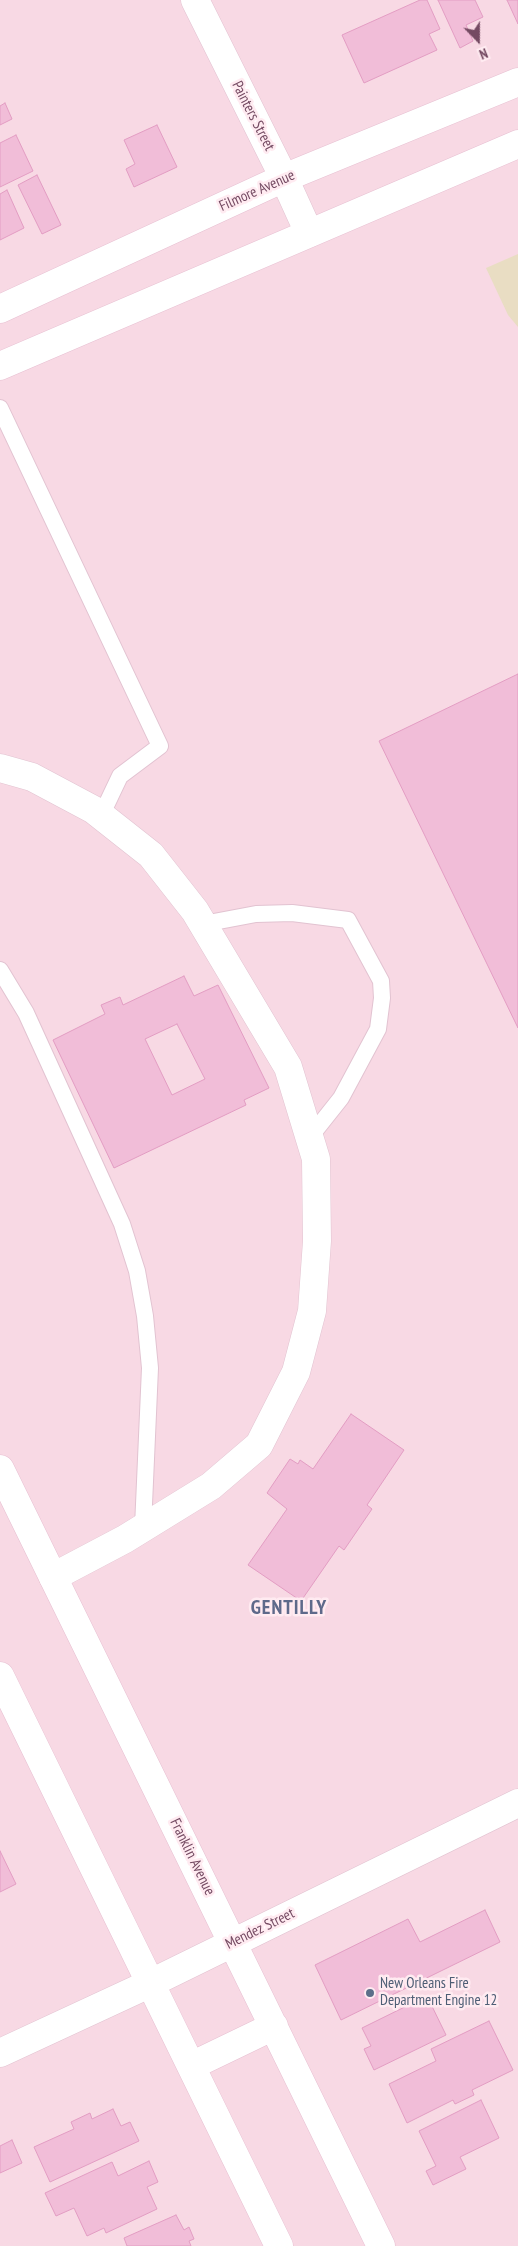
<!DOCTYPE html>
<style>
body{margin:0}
#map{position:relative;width:518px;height:2246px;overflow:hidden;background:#fce5ec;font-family:"PT Sans Narrow",sans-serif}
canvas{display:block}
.north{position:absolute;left:453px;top:15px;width:50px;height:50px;-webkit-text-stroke:4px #ffebf1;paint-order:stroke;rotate:158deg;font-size:14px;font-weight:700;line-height:20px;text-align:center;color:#744a62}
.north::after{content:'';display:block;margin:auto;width:18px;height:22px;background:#744a62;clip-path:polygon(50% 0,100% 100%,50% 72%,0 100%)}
</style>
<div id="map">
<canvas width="518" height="2246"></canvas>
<div class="north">N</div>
</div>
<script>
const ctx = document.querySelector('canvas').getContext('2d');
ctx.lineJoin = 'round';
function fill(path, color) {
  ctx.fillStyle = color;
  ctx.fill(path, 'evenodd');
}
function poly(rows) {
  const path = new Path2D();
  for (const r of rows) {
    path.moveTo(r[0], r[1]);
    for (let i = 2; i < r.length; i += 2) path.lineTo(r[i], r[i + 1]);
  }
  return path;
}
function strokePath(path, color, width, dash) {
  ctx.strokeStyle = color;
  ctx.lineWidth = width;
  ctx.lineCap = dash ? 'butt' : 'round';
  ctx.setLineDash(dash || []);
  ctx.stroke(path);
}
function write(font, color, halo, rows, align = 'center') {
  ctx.font = font + ' "PT Sans Narrow",sans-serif';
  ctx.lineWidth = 5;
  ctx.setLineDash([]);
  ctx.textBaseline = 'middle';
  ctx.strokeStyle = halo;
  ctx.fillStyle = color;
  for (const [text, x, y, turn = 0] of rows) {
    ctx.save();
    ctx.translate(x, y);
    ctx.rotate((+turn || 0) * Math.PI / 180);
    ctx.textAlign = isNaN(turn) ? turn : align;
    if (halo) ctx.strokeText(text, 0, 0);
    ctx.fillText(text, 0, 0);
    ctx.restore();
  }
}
fill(poly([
 [0,0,518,0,518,2246,0,2246]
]), '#f8d9e4');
fill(poly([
 [518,254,518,327,508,315,486,268]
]), '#e9ddc3');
const building = poly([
 [420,0,427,0,440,29,429,34,437,50,364,83,342,35,420,0],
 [438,0,475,0,483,17,466,25,473,41,460,48,438,0],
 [507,0,518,0,518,24,507,0],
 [5,103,12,119,0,125,0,106,5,103],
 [157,125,177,167,134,187,126,169,135,164,124,140,157,125],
 [16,135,33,171,0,187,0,143,16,135],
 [37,175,61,225,42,234,18,185,37,175],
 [7,190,24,228,0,240,0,194,7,190],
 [518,674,518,1028,379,741,518,674],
 [184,976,194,996,218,985,269,1088,244,1100,246,1105,114,1168,53,1040,105,1014,101,1005,120,997,123,1005,184,976],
 [177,1024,205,1079,172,1095,145,1039,177,1024],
 [351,1414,404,1450,367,1505,372,1509,344,1550,339,1546,301,1601,248,1565,287,1509,267,1493,290,1459,298,1464,300,1460,313,1469,351,1414],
 [0,1851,16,1884,0,1892,0,1851],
 [485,1910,500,1942,341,2020,315,1965,408,1919,420,1942,485,1910],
 [427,1996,446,2035,374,2070,364,2049,371,2046,362,2028,427,1996],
 [489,2021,513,2070,472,2090,474,2095,455,2104,453,2100,407,2123,389,2084,436,2061,431,2049,489,2021],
 [481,2100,499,2138,460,2157,466,2169,433,2185,426,2171,436,2166,419,2131,481,2100],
 [113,2109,121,2126,130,2122,139,2141,50,2182,34,2147,74,2129,71,2122,90,2113,92,2119,113,2109],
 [12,2140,22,2163,0,2173,0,2146,12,2140],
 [149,2161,158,2182,147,2187,157,2209,106,2233,104,2228,87,2236,74,2208,56,2216,45,2193,112,2162,118,2176,149,2161],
 [176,2215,184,2230,189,2227,194,2239,189,2241,191,2246,127,2246,124,2238,176,2215]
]);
fill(building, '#f1bdd8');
strokePath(building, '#e39dc3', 1);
const lane = poly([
 [0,408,160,746,120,776,101,816],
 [203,924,256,914,292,913,348,920,381,981,382,998,378,1029,341,1098,310,1137],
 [0,970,26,1013,122,1224,137,1271,145,1316,150,1368,143,1527]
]);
const street = poly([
 [195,0,284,178,309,233],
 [0,768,32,777,94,810,151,855,195,911,288,1067,316,1159,317,1241,312,1311,296,1372,259,1445,211,1486,125,1539,53,1577],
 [0,2053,151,1983,518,1803]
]);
const secondary = poly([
 [0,309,284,178,518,82],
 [0,366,518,144],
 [0,1469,381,2246],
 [0,1676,279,2246],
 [191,2066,274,2026]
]);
strokePath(lane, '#e2c3d1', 18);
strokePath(street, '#e2c3d1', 29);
strokePath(secondary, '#e7c0d2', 29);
strokePath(lane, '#fff', 16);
strokePath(street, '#fff', 28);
strokePath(secondary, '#fff', 28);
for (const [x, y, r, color] of [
 [370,1993,5,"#5c6f8a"]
]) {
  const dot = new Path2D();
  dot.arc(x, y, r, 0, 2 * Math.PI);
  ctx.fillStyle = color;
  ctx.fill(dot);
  strokePath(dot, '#ffebf1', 2);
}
write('15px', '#744a62', '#ffebf1', [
 ["Painters Street",253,116,63],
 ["Filmore Avenue",257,191,-24],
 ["Franklin Avenue",192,1857,64],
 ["Mendez Street",260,1929,-26]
]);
write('15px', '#4e5e75', '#ffebf1', [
 ["New Orleans Fire",380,1984],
 ["Department Engine 12",380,2001]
], 'left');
ctx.letterSpacing = '1px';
write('bold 20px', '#5e698a', '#ffebf1', [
 ["GENTILLY",289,1608]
]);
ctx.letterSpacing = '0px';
</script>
